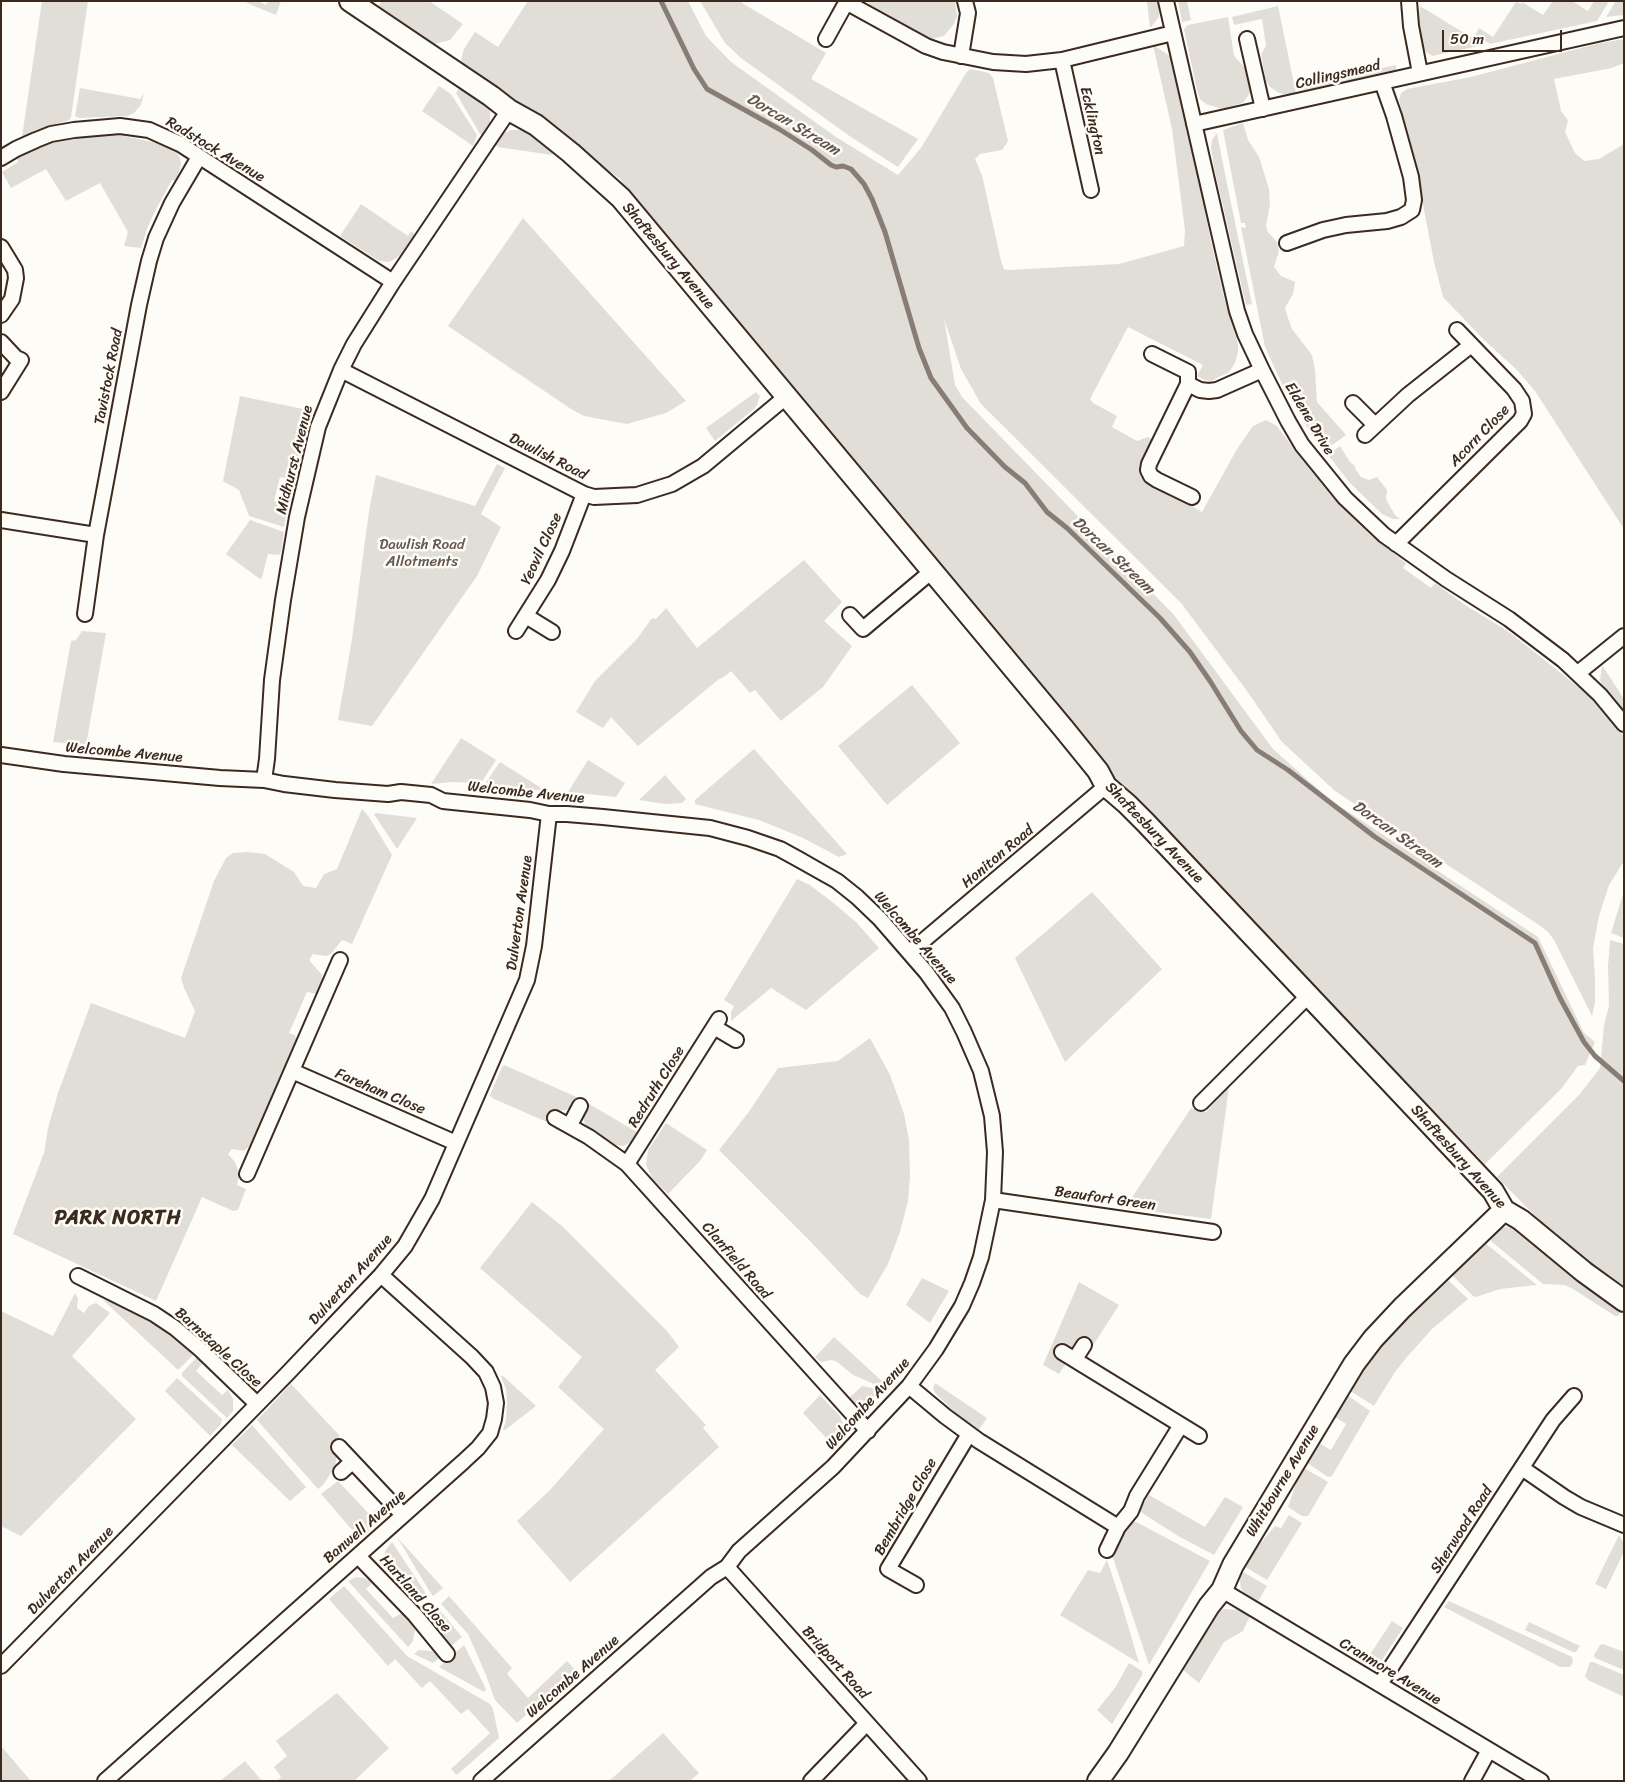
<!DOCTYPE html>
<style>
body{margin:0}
#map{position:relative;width:1625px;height:1782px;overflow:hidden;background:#fdfcf7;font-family:Sriracha,sans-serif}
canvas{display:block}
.frame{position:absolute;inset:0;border:2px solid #3b2a1e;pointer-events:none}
.scale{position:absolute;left:1442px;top:30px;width:120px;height:22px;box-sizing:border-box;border:2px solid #3b2a1e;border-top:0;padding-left:6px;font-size:15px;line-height:18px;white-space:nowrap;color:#3b2a1e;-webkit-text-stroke:4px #fdfcf7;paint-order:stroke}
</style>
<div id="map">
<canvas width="1625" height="1782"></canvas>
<div class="frame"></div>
<div class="scale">50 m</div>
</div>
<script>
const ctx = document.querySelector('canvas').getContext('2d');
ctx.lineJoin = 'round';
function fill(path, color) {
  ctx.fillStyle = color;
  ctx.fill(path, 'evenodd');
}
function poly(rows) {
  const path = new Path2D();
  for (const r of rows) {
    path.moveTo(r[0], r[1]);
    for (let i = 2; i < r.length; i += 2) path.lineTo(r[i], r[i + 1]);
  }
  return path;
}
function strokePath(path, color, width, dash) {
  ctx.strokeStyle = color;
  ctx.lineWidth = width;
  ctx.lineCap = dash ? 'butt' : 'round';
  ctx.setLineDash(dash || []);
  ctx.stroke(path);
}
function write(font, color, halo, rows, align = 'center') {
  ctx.font = font + ' Sriracha,sans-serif';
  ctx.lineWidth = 5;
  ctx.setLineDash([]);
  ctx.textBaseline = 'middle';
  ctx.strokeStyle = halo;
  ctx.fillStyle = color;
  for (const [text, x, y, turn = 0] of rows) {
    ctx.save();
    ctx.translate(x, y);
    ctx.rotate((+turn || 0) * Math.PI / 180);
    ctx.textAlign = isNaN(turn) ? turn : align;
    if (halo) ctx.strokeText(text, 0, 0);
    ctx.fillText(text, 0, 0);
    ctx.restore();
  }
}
fill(poly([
 [42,1,88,1,71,117,69,120,36,130,22,137],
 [247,1,258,1,266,5,268,1,281,1,276,15,247,3],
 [381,1,429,1,463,24,450,40,435,44,379,6],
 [528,1,688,1,706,36,731,62,836,137,898,175,921,148,966,73,970,69,989,73,993,78,1008,141,1002,150,980,154,975,159,982,175,1001,261,1004,269,1008,270,1119,264,1184,246,1185,230,1172,129,1153,45,1170,56,1196,162,1210,237,1224,298,1238,344,1238,352,1235,363,1229,372,1211,381,1205,380,1197,376,1203,365,1128,327,1090,399,1093,403,1117,416,1112,427,1137,441,1148,437,1154,441,1144,474,1153,487,1180,499,1202,512,1237,449,1253,426,1266,420,1277,426,1302,460,1333,498,1370,535,1406,563,1403,568,1431,588,1435,583,1465,605,1506,630,1532,650,1587,694,1617,728,1624,736,1624,861,1609,885,1599,916,1593,948,1595,978,1595,1002,1592,1016,1554,940,1548,932,1539,925,1335,791,1282,742,1247,691,1181,603,981,404,961,369,944,319,955,385,962,397,1174,615,1273,749,1329,799,1538,937,1584,1033,1595,1042,1585,1065,1578,1066,1561,1089,1485,1164,1114,778,870,488,619,178,489,87,465,66,461,60,464,49,475,32,498,47],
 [700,1,742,1,742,3,826,53,811,79,918,139,898,167,848,135,741,58,725,43],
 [867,1,955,1,957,16,954,24,944,36,932,39,926,38,875,11],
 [1147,1,1159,1,1159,17,1150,28],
 [1178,1,1187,1,1191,20,1182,22],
 [1553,1,1572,1,1588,11,1594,1,1605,1,1608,3,1597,21,1490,44,1475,35,1479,28,1493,37,1516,2,1521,4,1522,2,1543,15],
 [1616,1,1624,1,1624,15,1606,17],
 [1278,6,1296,93,1287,95,1279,93,1270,87,1266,81,1261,55,1266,46,1262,19,1234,25,1232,17],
 [1420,6,1479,42,1483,45,1432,56,1426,52,1423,47,1420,38,1418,29],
 [1228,17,1234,56,1248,71,1252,90,1243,103,1222,109,1206,104,1200,99,1197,90,1184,29,1188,25],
 [1624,39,1624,63,1612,68,1554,79,1561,111,1568,120,1565,132,1575,153,1584,161,1599,159,1624,144,1624,529,1535,391,1517,370,1484,340,1443,297,1434,262,1417,173,1399,100,1401,93,1407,89,1471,77,1596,44],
 [1396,65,1396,70,1390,73,1299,91,1298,86],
 [461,85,487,105,490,111,490,124,484,136,480,134,456,93],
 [439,86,451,94,477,135,473,146,422,111],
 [80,88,140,99,144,94,141,105,134,113,128,116,79,118,75,116],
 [1243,123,1248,140,1259,157,1269,189,1270,204,1266,226,1268,232,1277,242,1279,251,1274,267,1281,276,1295,282,1293,294,1285,308,1288,318,1292,329,1312,355,1315,370,1317,402,1346,435,1324,451,1311,434,1281,382,1265,347,1241,227,1246,228,1245,223,1241,223,1223,130],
 [511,130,524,130,531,132,555,150,552,155,498,147,495,144,500,135],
 [1217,133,1226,179,1252,304,1246,305,1214,167,1211,147,1212,140],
 [97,135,120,135,161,144,176,152,180,158,181,165,176,181,172,180,154,213,147,229,141,248,124,246,128,232,100,183,66,201,46,169,11,188,2,172,18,162,17,158,50,143,81,136],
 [361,204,408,236,411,231,415,234,400,255,395,259,389,262,379,261,340,236],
 [523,218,686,401,666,413,627,424,584,416,571,409,448,326],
 [756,392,760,396,757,405,754,409,715,441,706,428],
 [240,396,313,411,293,480,280,477,274,501,288,504,284,527,249,516,239,490,223,481],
 [1340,446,1350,462,1355,466,1356,470,1361,477,1369,480,1377,477,1387,490,1386,498,1388,503,1395,515,1400,519,1393,519,1382,514,1350,483,1328,455],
 [497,464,505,468,481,514,501,527,477,576,372,726,338,720,352,639,369,511,376,475,475,506],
 [250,520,284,532,281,552,279,555,268,554,262,578,260,579,226,554],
 [804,560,842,602,824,621,852,646,823,687,781,721,755,690,750,693,731,671,722,678,719,679,638,746,611,717,603,728,576,712,595,681,637,639,652,618,656,619,666,608,697,648],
 [82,631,106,633,86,745,53,742,71,641,76,640],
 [1602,665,1624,699,1624,710,1603,686,1600,680],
 [912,685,960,743,887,805,838,746],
 [461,738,496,760,481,783,452,782,431,784],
 [754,749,847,854,839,857,803,838,759,820,695,804,695,800],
 [588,760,625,783,616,797,568,792],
 [500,762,546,791,484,785],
 [665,775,686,799,682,803,665,804,639,800],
 [362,809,369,817,392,855,352,944,342,940,331,954,326,956,313,954,309,960,322,975,320,992,318,994,307,992,289,1033,295,1035,297,1042,255,1140,244,1151,232,1149,228,1154,235,1162,237,1167,239,1176,237,1185,246,1189,238,1210,233,1211,202,1197,156,1301,13,1234,44,1153,48,1128,58,1093,91,1003,185,1038,195,1011,184,988,181,978,214,881,226,858,233,853,247,852,265,854,294,872,303,886,316,888,324,874,337,869],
 [376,813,417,818,397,849,374,814],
 [797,879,810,885,836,905,857,923,879,948,806,1010,771,988,731,1021,731,1013,734,1006,724,1000],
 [1624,891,1624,938,1611,933],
 [1092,892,1162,969,1065,1062,1015,958],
 [1610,940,1624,944,1624,1287,1579,1254,1545,1226,1497,1177,1580,1094,1600,1068,1604,1025,1609,1006,1608,966],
 [870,1038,890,1075,904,1114,909,1140,910,1177,908,1201,900,1232,888,1264,868,1298,860,1294,810,1241,719,1150,748,1113,778,1068,838,1061],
 [504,1065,579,1098,577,1101,572,1107,566,1110,559,1111,552,1109,547,1122,492,1098,490,1095,502,1067],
 [1229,1087,1211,1219,1125,1208,1191,1108,1206,1112],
 [586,1102,640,1134,636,1140,623,1146,614,1145,595,1133,586,1126,584,1121,583,1111],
 [666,1123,707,1150,700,1161,668,1194,652,1178,646,1165,648,1150],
 [532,1202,562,1226,667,1331,679,1347,655,1370,706,1425,703,1428,719,1447,570,1582,517,1521,550,1490,604,1429,558,1387,582,1357,480,1268],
 [1507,1227,1520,1231,1573,1277,1621,1312,1618,1316,1615,1316,1573,1289,1565,1285,1543,1284,1486,1237,1498,1228],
 [1484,1242,1537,1285,1500,1289,1476,1297,1473,1296,1453,1276,1453,1271],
 [922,1278,949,1291,930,1323,906,1305],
 [1448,1280,1468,1299,1432,1329,1407,1357,1395,1372,1374,1406,1349,1390,1365,1365,1399,1324],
 [1079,1282,1119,1305,1085,1358,1086,1354,1077,1344,1073,1348,1058,1357,1065,1365,1059,1374,1043,1365],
 [75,1293,78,1298,77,1308,84,1313,89,1306,96,1303,110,1313,72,1356,136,1419,21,1536,1,1526,1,1311,53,1336],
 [103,1300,115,1302,158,1323,196,1352,178,1370],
 [834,1337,884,1383,881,1387,853,1375,836,1361,831,1360,821,1362,815,1357],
 [198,1356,204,1361,196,1371,222,1395,228,1390,233,1399,233,1411,227,1418,182,1376,182,1373],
 [502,1375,536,1406,505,1430,503,1430,506,1420,507,1403,506,1389,501,1377],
 [177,1378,222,1419,221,1424,210,1436,165,1391],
 [935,1383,987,1418,978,1431,959,1416,935,1393,933,1388],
 [291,1384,340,1436,330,1445,337,1452,335,1467,323,1485,318,1489,257,1420],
 [862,1386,877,1389,879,1391,863,1409,853,1406,848,1401,849,1398],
 [820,1395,840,1416,843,1424,841,1432,830,1442,803,1413],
 [1347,1395,1370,1411,1332,1476,1328,1477,1306,1462,1317,1442,1331,1450,1346,1424,1335,1417],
 [252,1425,306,1487,290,1501,232,1445],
 [1304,1468,1328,1482,1308,1516,1302,1516,1288,1507,1301,1469],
 [338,1481,370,1515,375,1510,379,1517,378,1522,360,1539,321,1494],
 [1149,1495,1205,1527,1225,1497,1243,1507,1214,1555,1178,1536,1139,1511],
 [1289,1515,1302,1523,1267,1580,1242,1565,1275,1526,1281,1528],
 [1131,1522,1136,1522,1210,1561,1149,1665,1112,1555],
 [1619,1535,1624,1544,1624,1552,1606,1589,1595,1584],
 [397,1537,443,1588,433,1596,430,1592],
 [392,1542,427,1595,427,1599,424,1602,420,1603,385,1563,384,1558,385,1551],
 [1107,1560,1122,1605,1139,1663,1060,1615,1088,1570,1100,1573],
 [1239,1572,1245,1573,1267,1586,1257,1603,1248,1596,1241,1589],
 [356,1577,365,1578,372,1583,366,1589,393,1618,404,1612,412,1621,415,1630,413,1641,408,1647,348,1581],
 [344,1586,407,1656,490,1704,493,1709,499,1738,457,1775,451,1769,490,1733,468,1709,461,1714,430,1681,422,1688,395,1659,388,1666,329,1599],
 [449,1596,512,1668,507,1674,528,1698,567,1661,576,1671,517,1723,495,1700,486,1675,468,1634,441,1604],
 [1449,1601,1572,1657,1573,1662,1570,1667,1560,1667,1444,1607],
 [437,1607,462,1637,451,1646,429,1623,428,1618,430,1613],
 [1224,1609,1239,1610,1250,1616,1243,1631,1224,1642,1199,1683,1182,1669,1214,1615],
 [1392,1621,1403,1628,1382,1660,1368,1664,1371,1653],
 [1529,1622,1580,1646,1576,1652,1573,1652,1525,1630],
 [1603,1644,1624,1652,1624,1670,1595,1658,1594,1655,1600,1645],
 [464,1645,486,1689,484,1692,439,1667],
 [419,1650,431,1651,442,1656,433,1663,414,1654],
 [1590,1662,1593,1662,1624,1675,1624,1697,1588,1680,1585,1676],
 [1129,1663,1142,1671,1143,1674,1112,1724,1097,1710,1115,1688],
 [337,1693,389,1748,354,1781,277,1781,281,1777,274,1767,287,1756,276,1741],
 [663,1733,699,1773,690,1781,609,1781],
 [1,1746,31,1781,1,1781],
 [245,1761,262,1781,220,1781]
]), '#e1ded7');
strokePath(poly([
 [661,1,694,69,707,89,779,129,812,150,831,165,836,167,843,166,851,169,864,184,872,199,885,232,919,348,931,378,967,428,1005,467,1025,483,1047,512,1067,528,1160,618,1190,652,1210,681,1241,731,1257,750,1288,770,1375,837,1535,943,1560,998,1584,1042,1595,1056,1624,1081]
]), '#887d74', 5);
const street = poly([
 [1166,1,1237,311,1245,334,1262,370,1288,421,1302,445,1345,498,1384,535,1446,579,1509,619,1563,660,1600,695,1624,724],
 [1409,1,1411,26,1420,73],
 [846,2,926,46,943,52,993,62,1026,64,1062,60,1173,33],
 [826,39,847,1],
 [1247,39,1263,109],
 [961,56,968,13,965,1],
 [1062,60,1091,190],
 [1194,124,1624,28],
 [1,158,16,149,36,140,51,134,74,130,120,126,149,130,180,144,393,282],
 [1287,243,1323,230,1346,225,1387,221,1401,217,1412,210,1414,200,1411,177,1394,116,1382,82],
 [1,247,15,270,16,278,12,299,1,315],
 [1,342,16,358,21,360,1,392],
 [1152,354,1188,372,1188,384],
 [341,370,584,494,594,497,637,495,672,484,703,466,787,396],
 [1353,403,1375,425],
 [1365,435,1408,395,1470,346],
 [1192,497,1157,480,1151,476,1148,470,1149,464,1188,384,1200,390,1209,391,1217,390,1262,370],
 [1,520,96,535],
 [1396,544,1520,421,1524,414,1522,401,1514,389,1457,330],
 [85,614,96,535,139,305,149,261,156,238,172,203,199,157],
 [850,615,863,629,932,571],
 [526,616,552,632],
 [516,631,548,580,562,551,584,494],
 [1578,673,1624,636],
 [1,755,64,764,220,778,264,780,284,784,335,790,388,794,401,792,431,795,443,801,530,810,549,814,567,814,603,817,710,828,748,838,780,849,800,860,837,881,857,897,880,919,926,972,952,1008,964,1032,981,1071,992,1116,995,1152,993,1200,981,1257,972,1283,962,1306,936,1349,909,1386,833,1467,739,1551,727,1567,711,1577,481,1781],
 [264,780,267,759,272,680,283,600,297,517,318,427,341,370,354,344,393,282,509,110],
 [910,952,1106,786],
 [714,1027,736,1040],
 [292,1071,456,1143],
 [1201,1103,1308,996],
 [555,1118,589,1137,627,1164,868,1431],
 [570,1125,580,1106],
 [627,1164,719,1019],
 [247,1174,340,960],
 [993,1200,1213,1232],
 [78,1276,154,1314,175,1328,201,1350,256,1403],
 [1062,1352,1199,1436],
 [1075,1359,1084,1345],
 [909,1386,945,1416,979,1441,1118,1527,1131,1511,1137,1496,1181,1425],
 [339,1447,403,1515],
 [1522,1468,1564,1497,1581,1507,1624,1525],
 [341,1472,352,1462],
 [1107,1550,1118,1527],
 [358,1556,415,1615,447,1654],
 [727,1567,919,1781],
 [916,1585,888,1569,969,1434],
 [1222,1590,1541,1781],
 [1,1666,287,1374,381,1275,405,1246,432,1199,527,980,534,946,549,814],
 [1380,1684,1553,1420,1574,1396],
 [105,1781,463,1462,478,1448,490,1433,494,1419,496,1403,493,1387,486,1372,472,1357,381,1275],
 [811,1781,867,1723],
 [1472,1781,1489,1750]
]);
const secondary = poly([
 [350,1,491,96,509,110,536,125,571,153,621,198,1064,729,1098,771,1106,786,1127,804,1146,823,1493,1191,1504,1210,1521,1220,1584,1272,1624,1301],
 [1098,1781,1118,1753,1209,1606,1222,1590,1233,1565,1354,1364,1373,1339,1402,1308,1504,1210]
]);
strokePath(street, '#3b2a1e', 18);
strokePath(secondary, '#3b2a1e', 24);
strokePath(street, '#fdfcf7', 14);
strokePath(secondary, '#fdfcf7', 20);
write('15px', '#3b2a1e', '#fdfcf7', [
 ["Collingsmead",1338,75,-13],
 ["Ecklington",1092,121,77],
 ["Radstock Avenue",215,150,31],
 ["Shaftesbury Avenue",668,256,50],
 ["Tavistock Road",109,377,-79],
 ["Eldene Drive",1309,419,59],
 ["Acorn Close",1480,436,-46],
 ["Dawlish Road",548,457,27],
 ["Midhurst Avenue",295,460,-76],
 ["Yeovil Close",542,549,-65],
 ["Welcombe Avenue",124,753,5],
 ["Welcombe Avenue",526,793,6],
 ["Shaftesbury Avenue",1154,833,46],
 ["Honiton Road",998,857,-40],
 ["Dulverton Avenue",520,913,-82],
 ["Welcombe Avenue",915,938,49],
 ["Redruth Close",657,1087,-58],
 ["Fareham Close",380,1092,23],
 ["Shaftesbury Avenue",1458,1157,48],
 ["Beaufort Green",1105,1199,8],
 ["Clanfield Road",736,1261,49],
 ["Dulverton Avenue",351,1280,-48],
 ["Barnstaple Close",218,1348,42],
 ["Welcombe Avenue",868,1404,-48],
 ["Whitbourne Avenue",1283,1481,-59],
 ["Bembridge Close",906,1507,-60],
 ["Banwell Avenue",365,1527,-41],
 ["Sherwood Road",1462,1530,-57],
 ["Dulverton Avenue",71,1571,-46],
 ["Hartland Close",415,1594,48],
 ["Bridport Road",835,1663,48],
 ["Cranmore Avenue",1390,1672,31],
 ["Welcombe Avenue",573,1677,-41]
]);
write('15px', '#64574c', '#fdfcf7', [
 ["Dawlish Road",422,545],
 ["Allotments",422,562]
]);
write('italic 16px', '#615349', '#fdfcf7', [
 ["Dorcan Stream",793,125,31],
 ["Dorcan Stream",1113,556,43],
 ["Dorcan Stream",1397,835,35]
]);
ctx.letterSpacing = '1px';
write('bold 20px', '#3b2a1e', '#fdfcf7', [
 ["PARK NORTH",118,1219]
]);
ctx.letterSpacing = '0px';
</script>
